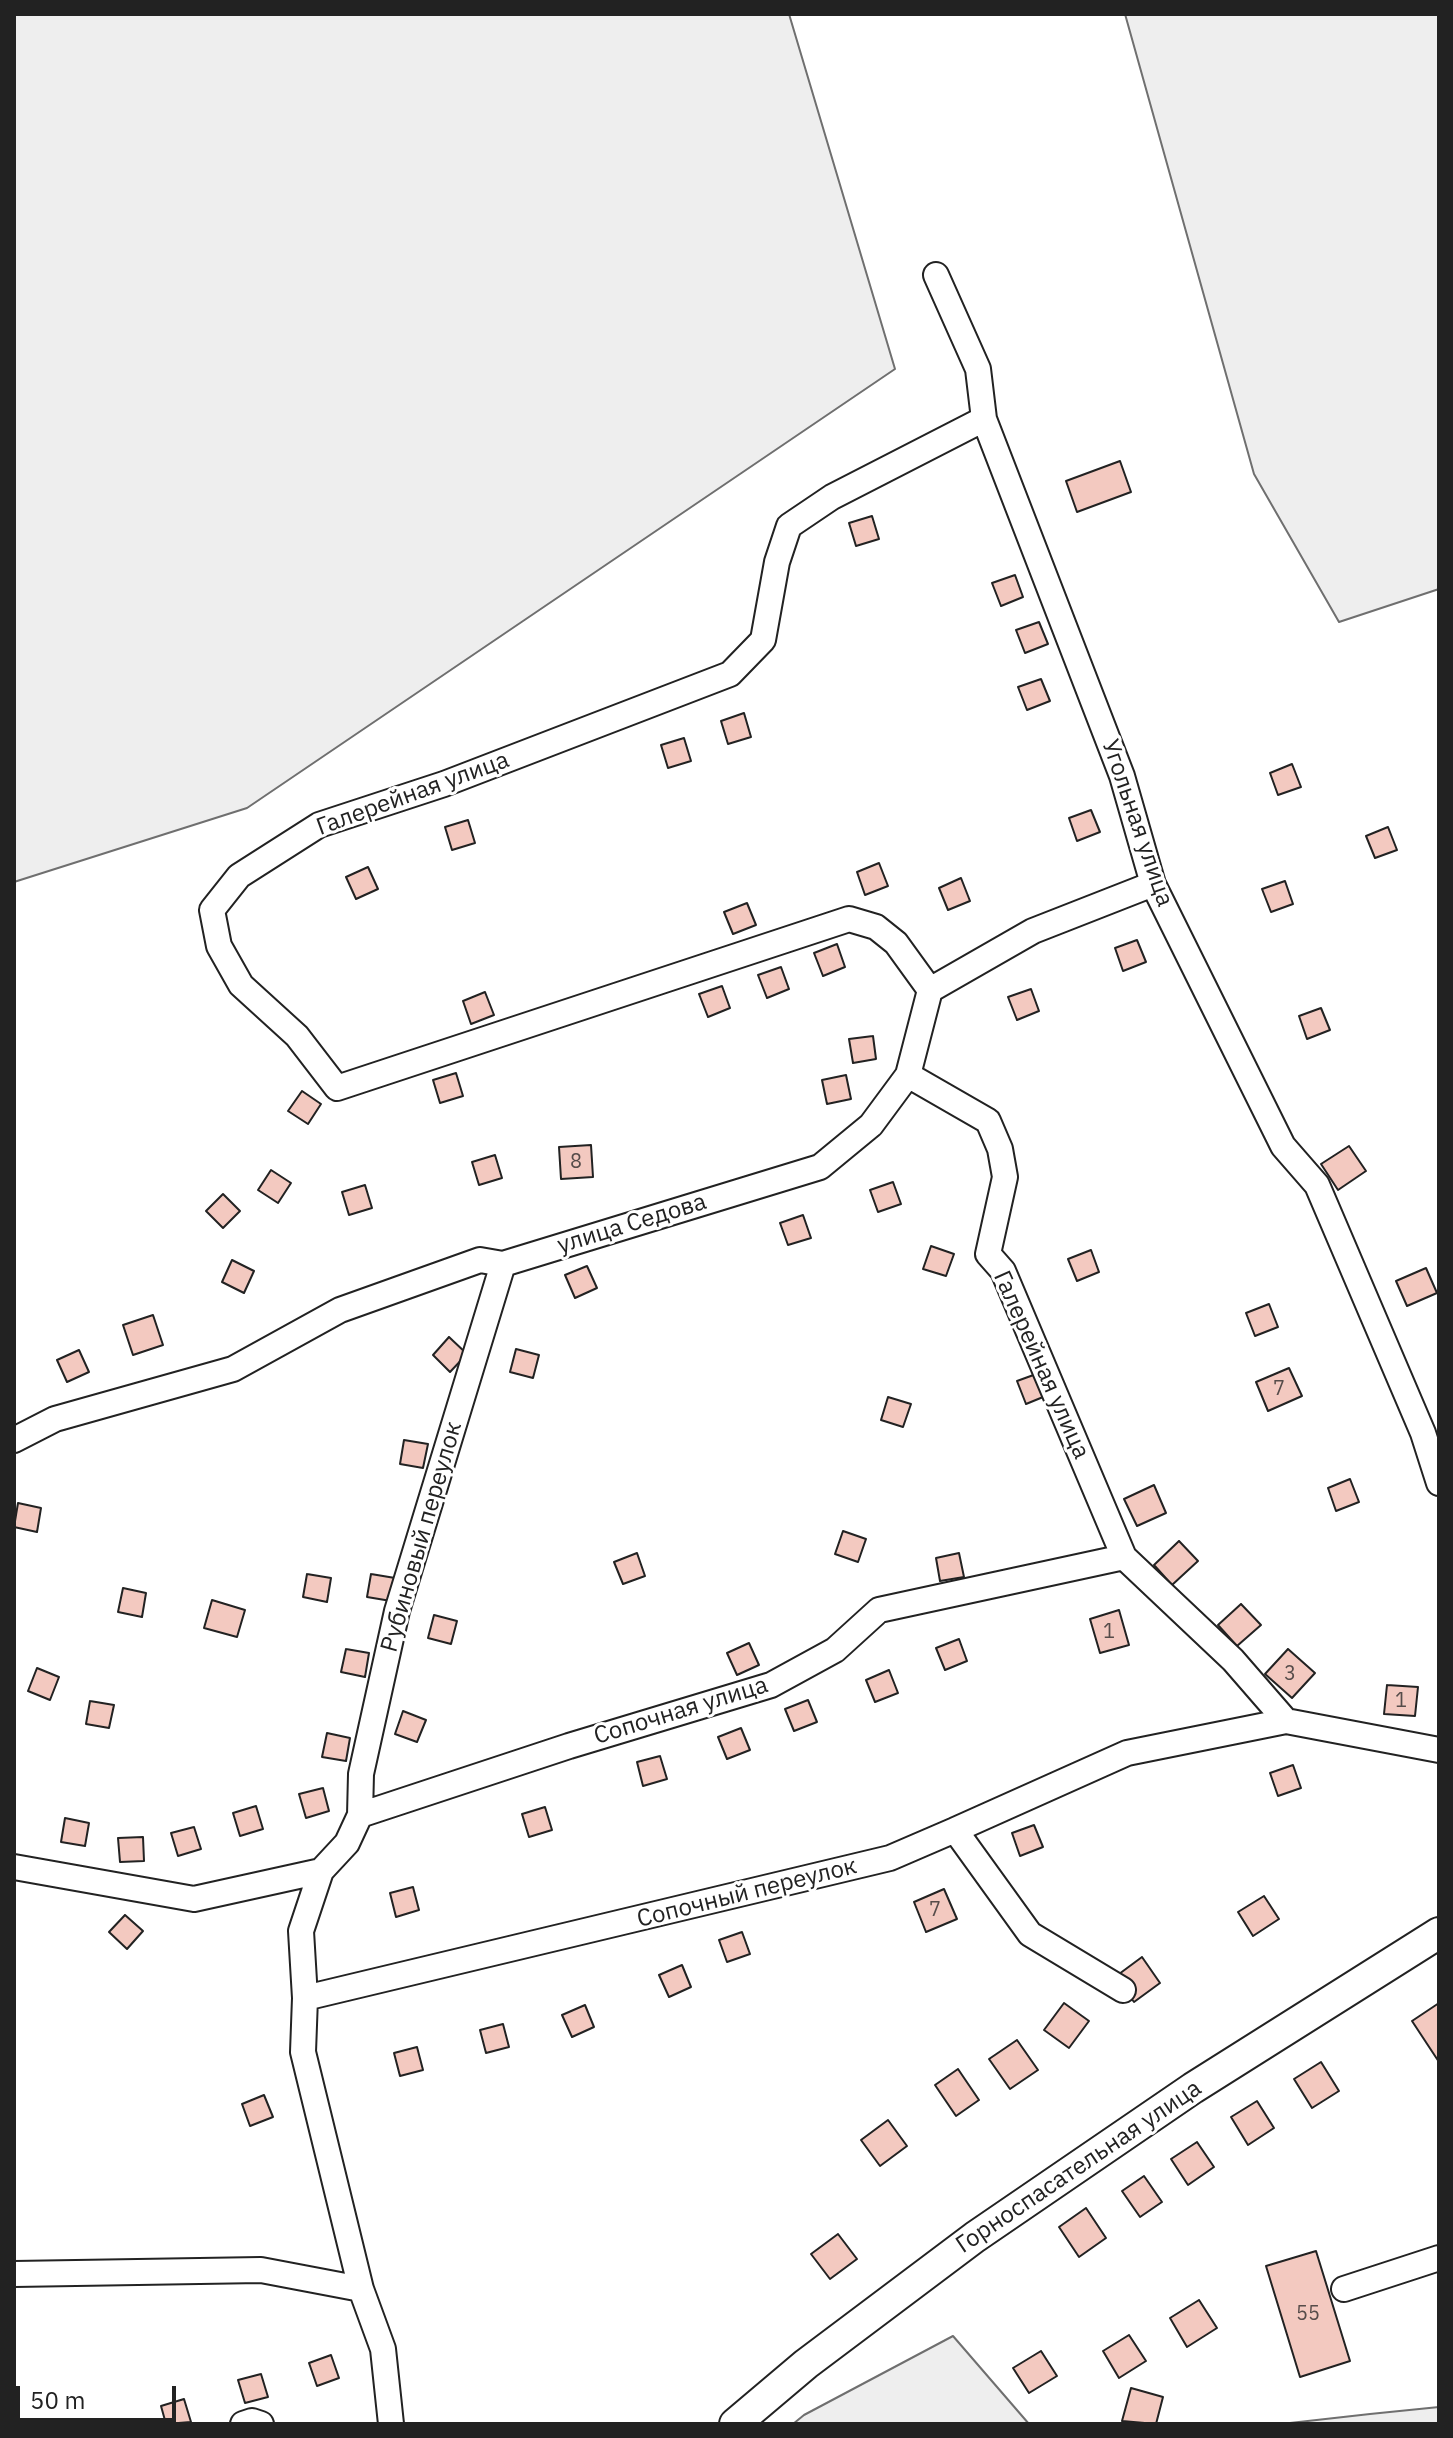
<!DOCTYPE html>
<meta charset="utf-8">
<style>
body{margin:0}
#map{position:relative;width:1453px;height:2438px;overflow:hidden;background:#fff;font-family:"IBM Plex Sans",sans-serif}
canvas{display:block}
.frame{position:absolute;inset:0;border:16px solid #222;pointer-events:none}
.scale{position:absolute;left:16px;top:2386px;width:160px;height:36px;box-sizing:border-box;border:4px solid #222;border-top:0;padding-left:10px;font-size:24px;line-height:28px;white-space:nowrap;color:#222;-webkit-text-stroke:6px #fff;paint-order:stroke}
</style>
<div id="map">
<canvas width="1453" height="2438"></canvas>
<div class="frame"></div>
<div class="scale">50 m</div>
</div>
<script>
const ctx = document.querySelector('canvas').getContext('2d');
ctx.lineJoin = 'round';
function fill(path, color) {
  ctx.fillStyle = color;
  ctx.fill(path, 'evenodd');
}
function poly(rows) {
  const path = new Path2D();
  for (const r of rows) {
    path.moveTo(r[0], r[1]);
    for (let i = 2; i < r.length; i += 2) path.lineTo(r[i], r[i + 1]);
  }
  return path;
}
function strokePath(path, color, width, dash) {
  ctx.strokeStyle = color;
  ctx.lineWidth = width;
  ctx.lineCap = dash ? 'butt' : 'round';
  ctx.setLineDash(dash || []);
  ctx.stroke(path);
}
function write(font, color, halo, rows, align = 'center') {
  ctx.font = font + ' "IBM Plex Sans",sans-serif';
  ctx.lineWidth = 6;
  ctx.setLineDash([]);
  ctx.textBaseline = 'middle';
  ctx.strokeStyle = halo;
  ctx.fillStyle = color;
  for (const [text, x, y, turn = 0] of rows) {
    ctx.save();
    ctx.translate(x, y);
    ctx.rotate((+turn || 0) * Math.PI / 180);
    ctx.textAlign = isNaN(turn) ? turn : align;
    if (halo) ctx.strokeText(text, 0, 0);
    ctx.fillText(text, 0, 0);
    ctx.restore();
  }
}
const green = poly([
 [14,14,789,14,895,369,247,808,14,882,14,14],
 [1125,14,1439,14,1439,589,1339,622,1254,474,1125,14],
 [953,2336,1029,2424,793,2424,804,2415,953,2336],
 [1439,2407,1439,2424,1281,2424,1370,2414,1439,2407]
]);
fill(green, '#eee');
strokePath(green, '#6f6f6f', 2);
const building = poly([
 [1120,461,1131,492,1077,512,1066,481,1120,461],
 [872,516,879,539,856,546,849,523,872,516],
 [1015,575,1023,597,1001,606,992,583,1015,575],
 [1039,622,1048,644,1025,653,1016,630,1039,622],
 [1041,679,1050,701,1027,710,1018,687,1041,679],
 [744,713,751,737,728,744,721,721,744,713],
 [684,738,691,761,668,768,661,745,684,738],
 [1292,764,1301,787,1278,795,1270,773,1292,764],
 [1091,810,1100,832,1077,841,1069,818,1091,810],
 [468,820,475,843,452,850,445,827,468,820],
 [1388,827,1397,850,1375,858,1366,836,1388,827],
 [879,863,888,886,865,895,857,872,879,863],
 [368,867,378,889,356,899,346,877,368,867],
 [961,878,970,901,948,910,939,888,961,878],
 [1285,881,1293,904,1271,912,1262,889,1285,881],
 [747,903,756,925,733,934,724,912,747,903],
 [1137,940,1146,962,1123,971,1115,948,1137,940],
 [837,944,845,967,823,976,814,953,837,944],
 [781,967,789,989,767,998,758,975,781,967],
 [722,986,730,1008,708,1017,699,994,722,986],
 [1031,989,1039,1011,1017,1020,1008,997,1031,989],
 [485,992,494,1015,471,1024,463,1001,485,992],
 [1321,1008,1330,1030,1307,1039,1299,1016,1321,1008],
 [873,1036,876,1059,853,1063,849,1039,873,1036],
 [456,1073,463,1096,440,1103,433,1080,456,1073],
 [846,1075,851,1099,827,1104,822,1080,846,1075],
 [302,1091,321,1104,308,1124,288,1111,302,1091],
 [591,1145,593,1177,561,1179,559,1147,591,1145],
 [1349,1146,1366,1171,1338,1190,1321,1164,1349,1146],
 [495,1155,502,1178,479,1185,472,1162,495,1155],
 [271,1170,291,1183,278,1203,258,1190,271,1170],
 [893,1182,901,1204,878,1212,870,1190,893,1182],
 [365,1185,372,1208,349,1215,342,1192,365,1185],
 [223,1194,240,1211,223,1228,206,1211,223,1194],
 [803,1215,811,1238,788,1245,780,1223,803,1215],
 [931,1246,954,1254,946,1276,923,1269,931,1246],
 [1091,1250,1099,1272,1077,1281,1068,1259,1091,1250],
 [232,1260,254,1271,244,1293,222,1282,232,1260],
 [587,1266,597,1288,575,1298,565,1275,587,1266],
 [1426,1268,1437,1293,1407,1306,1396,1281,1426,1268],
 [1269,1304,1278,1327,1255,1336,1246,1313,1269,1304],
 [153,1315,163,1345,133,1355,123,1325,153,1315],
 [449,1337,467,1354,450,1372,433,1355,449,1337],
 [516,1349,539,1355,533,1378,510,1372,516,1349],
 [79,1350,89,1372,67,1382,57,1360,79,1350],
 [1289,1368,1302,1396,1268,1411,1256,1382,1289,1368],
 [1039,1373,1048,1395,1026,1404,1017,1381,1039,1373],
 [888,1397,911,1404,903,1427,881,1420,888,1397],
 [404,1440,428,1444,423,1468,400,1464,404,1440],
 [1350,1479,1359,1502,1336,1511,1328,1488,1350,1479],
 [1154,1485,1166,1513,1137,1526,1124,1499,1154,1485],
 [18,1503,41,1508,37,1532,14,1527,18,1503],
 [843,1531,866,1539,858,1562,835,1554,843,1531],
 [1179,1541,1198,1561,1172,1585,1154,1565,1179,1541],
 [637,1553,645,1576,623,1584,614,1562,637,1553],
 [959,1553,964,1577,940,1581,936,1558,959,1553],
 [307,1574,331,1578,327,1602,303,1597,307,1574],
 [371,1574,395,1578,391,1601,367,1597,371,1574],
 [123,1588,146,1593,142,1617,118,1612,123,1588],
 [212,1600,245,1610,237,1637,204,1628,212,1600],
 [1241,1604,1261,1625,1237,1646,1218,1625,1241,1604],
 [1119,1610,1129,1645,1100,1653,1090,1619,1119,1610],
 [434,1615,457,1621,451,1644,428,1638,434,1615],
 [959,1639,967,1661,945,1670,936,1648,959,1639],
 [749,1643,759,1665,737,1675,727,1653,749,1643],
 [346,1649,369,1653,365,1677,341,1672,346,1649],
 [1288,1649,1315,1673,1292,1698,1265,1674,1288,1649],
 [37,1668,59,1677,50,1700,28,1691,37,1668],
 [889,1670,898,1693,875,1702,866,1680,889,1670],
 [1387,1685,1418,1687,1415,1716,1384,1714,1387,1685],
 [808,1700,817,1722,794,1731,785,1709,808,1700],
 [90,1701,114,1705,109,1728,86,1724,90,1701],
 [403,1711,426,1720,417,1742,395,1734,403,1711],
 [741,1728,750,1750,727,1759,718,1737,741,1728],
 [327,1733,350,1738,346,1761,322,1757,327,1733],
 [660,1756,667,1779,643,1786,637,1762,660,1756],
 [1293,1765,1301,1788,1278,1796,1270,1773,1293,1765],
 [323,1788,329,1811,306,1818,299,1794,323,1788],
 [256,1806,263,1829,240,1836,233,1813,256,1806],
 [545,1807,552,1830,529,1837,522,1814,545,1807],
 [65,1818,89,1823,85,1846,61,1842,65,1818],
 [1034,1825,1043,1847,1020,1856,1012,1833,1034,1825],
 [194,1827,201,1849,178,1856,171,1833,194,1827],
 [143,1837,144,1861,120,1862,118,1838,143,1837],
 [413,1887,419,1910,396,1917,390,1893,413,1887],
 [944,1889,957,1919,926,1932,914,1902,944,1889],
 [1264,1896,1279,1919,1253,1936,1238,1912,1264,1896],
 [125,1915,143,1931,127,1949,109,1932,125,1915],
 [742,1932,750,1954,727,1962,719,1940,742,1932],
 [1142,1957,1160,1983,1134,2002,1115,1977,1142,1957],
 [682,1965,691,1987,669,1997,659,1975,682,1965],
 [1064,2003,1089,2021,1069,2048,1044,2030,1064,2003],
 [1439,2003,1439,2062,1412,2021,1439,2003],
 [585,2005,594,2027,572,2037,562,2015,585,2005],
 [503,2024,509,2047,486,2053,480,2030,503,2024],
 [1017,2040,1038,2070,1010,2089,989,2059,1017,2040],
 [417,2047,423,2070,400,2076,394,2053,417,2047],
 [1321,2062,1339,2091,1312,2108,1294,2079,1321,2062],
 [958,2069,979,2100,956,2116,935,2085,958,2069],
 [264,2095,273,2117,250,2126,242,2104,264,2095],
 [1257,2101,1274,2128,1248,2145,1231,2117,1257,2101],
 [888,2120,907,2146,880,2166,861,2140,888,2120],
 [1197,2142,1214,2167,1188,2185,1171,2159,1197,2142],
 [1144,2176,1162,2202,1140,2217,1122,2191,1144,2176],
 [1086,2208,1106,2238,1079,2257,1059,2227,1086,2208],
 [838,2234,857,2259,830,2279,811,2254,838,2234],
 [1316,2251,1350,2361,1300,2377,1266,2266,1316,2251],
 [1199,2300,1217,2328,1187,2347,1170,2318,1199,2300],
 [1129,2335,1146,2361,1119,2378,1103,2351,1129,2335],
 [1041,2351,1057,2376,1029,2393,1013,2368,1041,2351],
 [331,2355,339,2378,317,2386,309,2363,331,2355],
 [261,2374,268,2397,245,2403,238,2380,261,2374],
 [1131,2388,1163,2397,1156,2424,1122,2421,1131,2388],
 [184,2399,191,2422,166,2424,161,2406,184,2399]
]);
fill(building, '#f3c9c0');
strokePath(building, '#222', 2);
const minor = poly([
 [936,275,978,369,984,419,1122,776,1153,884,1283,1146,1317,1185,1423,1433,1439,1483],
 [930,990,896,943,876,927,849,919,337,1088,297,1036,241,985,219,946,212,910,239,876,319,825,444,784,730,674,763,640,777,562,789,526,832,497,984,419],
 [908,1075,988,1121,1000,1149,1005,1177,988,1254,1003,1271,1124,1557],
 [14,1440,55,1419,233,1369,340,1310,480,1260,503,1264,820,1167,871,1125,908,1075,930,990,1033,931,1153,884],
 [360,1815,361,1774,397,1611,503,1264],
 [955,1830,1127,1753,1286,1721],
 [14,1867,194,1899,321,1871,347,1843,360,1815,569,1746,771,1685,835,1650,879,1610,1124,1557,1233,1660,1286,1721,1439,1750],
 [321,1871,301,1931,305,1998,303,2052,361,2289,383,2349,391,2424],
 [305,1998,890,1858,955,1830,1030,1934,1123,1990],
 [14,2274,261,2270,361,2289],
 [1344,2289,1439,2258],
 [243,2424,252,2421,261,2424]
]);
const major = poly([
 [735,2424,806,2364,975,2237,1193,2088,1439,1933]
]);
strokePath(minor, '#222', 28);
strokePath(major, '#222', 34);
strokePath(minor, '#fff', 24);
strokePath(major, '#fff', 30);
write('20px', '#564c4a', null, [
 ["8",576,1162],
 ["7",1279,1389],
 ["1",1109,1632],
 ["3",1290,1674],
 ["1",1401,1701],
 ["7",935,1910],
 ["55",1308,2314]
]);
write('24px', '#222', '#fff', [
 ["Галерейная улица",413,794,-20],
 ["Угольная улица",1137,823,71],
 ["улица Седова",632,1224,-17],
 ["Галерейная улица",1041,1365,66],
 ["Рубиновый переулок",422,1537,-74],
 ["Сопочная улица",681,1711,-17],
 ["Сопочный переулок",747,1893,-14],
 ["Горноспасательная улица",1079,2167,-34]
]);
</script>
